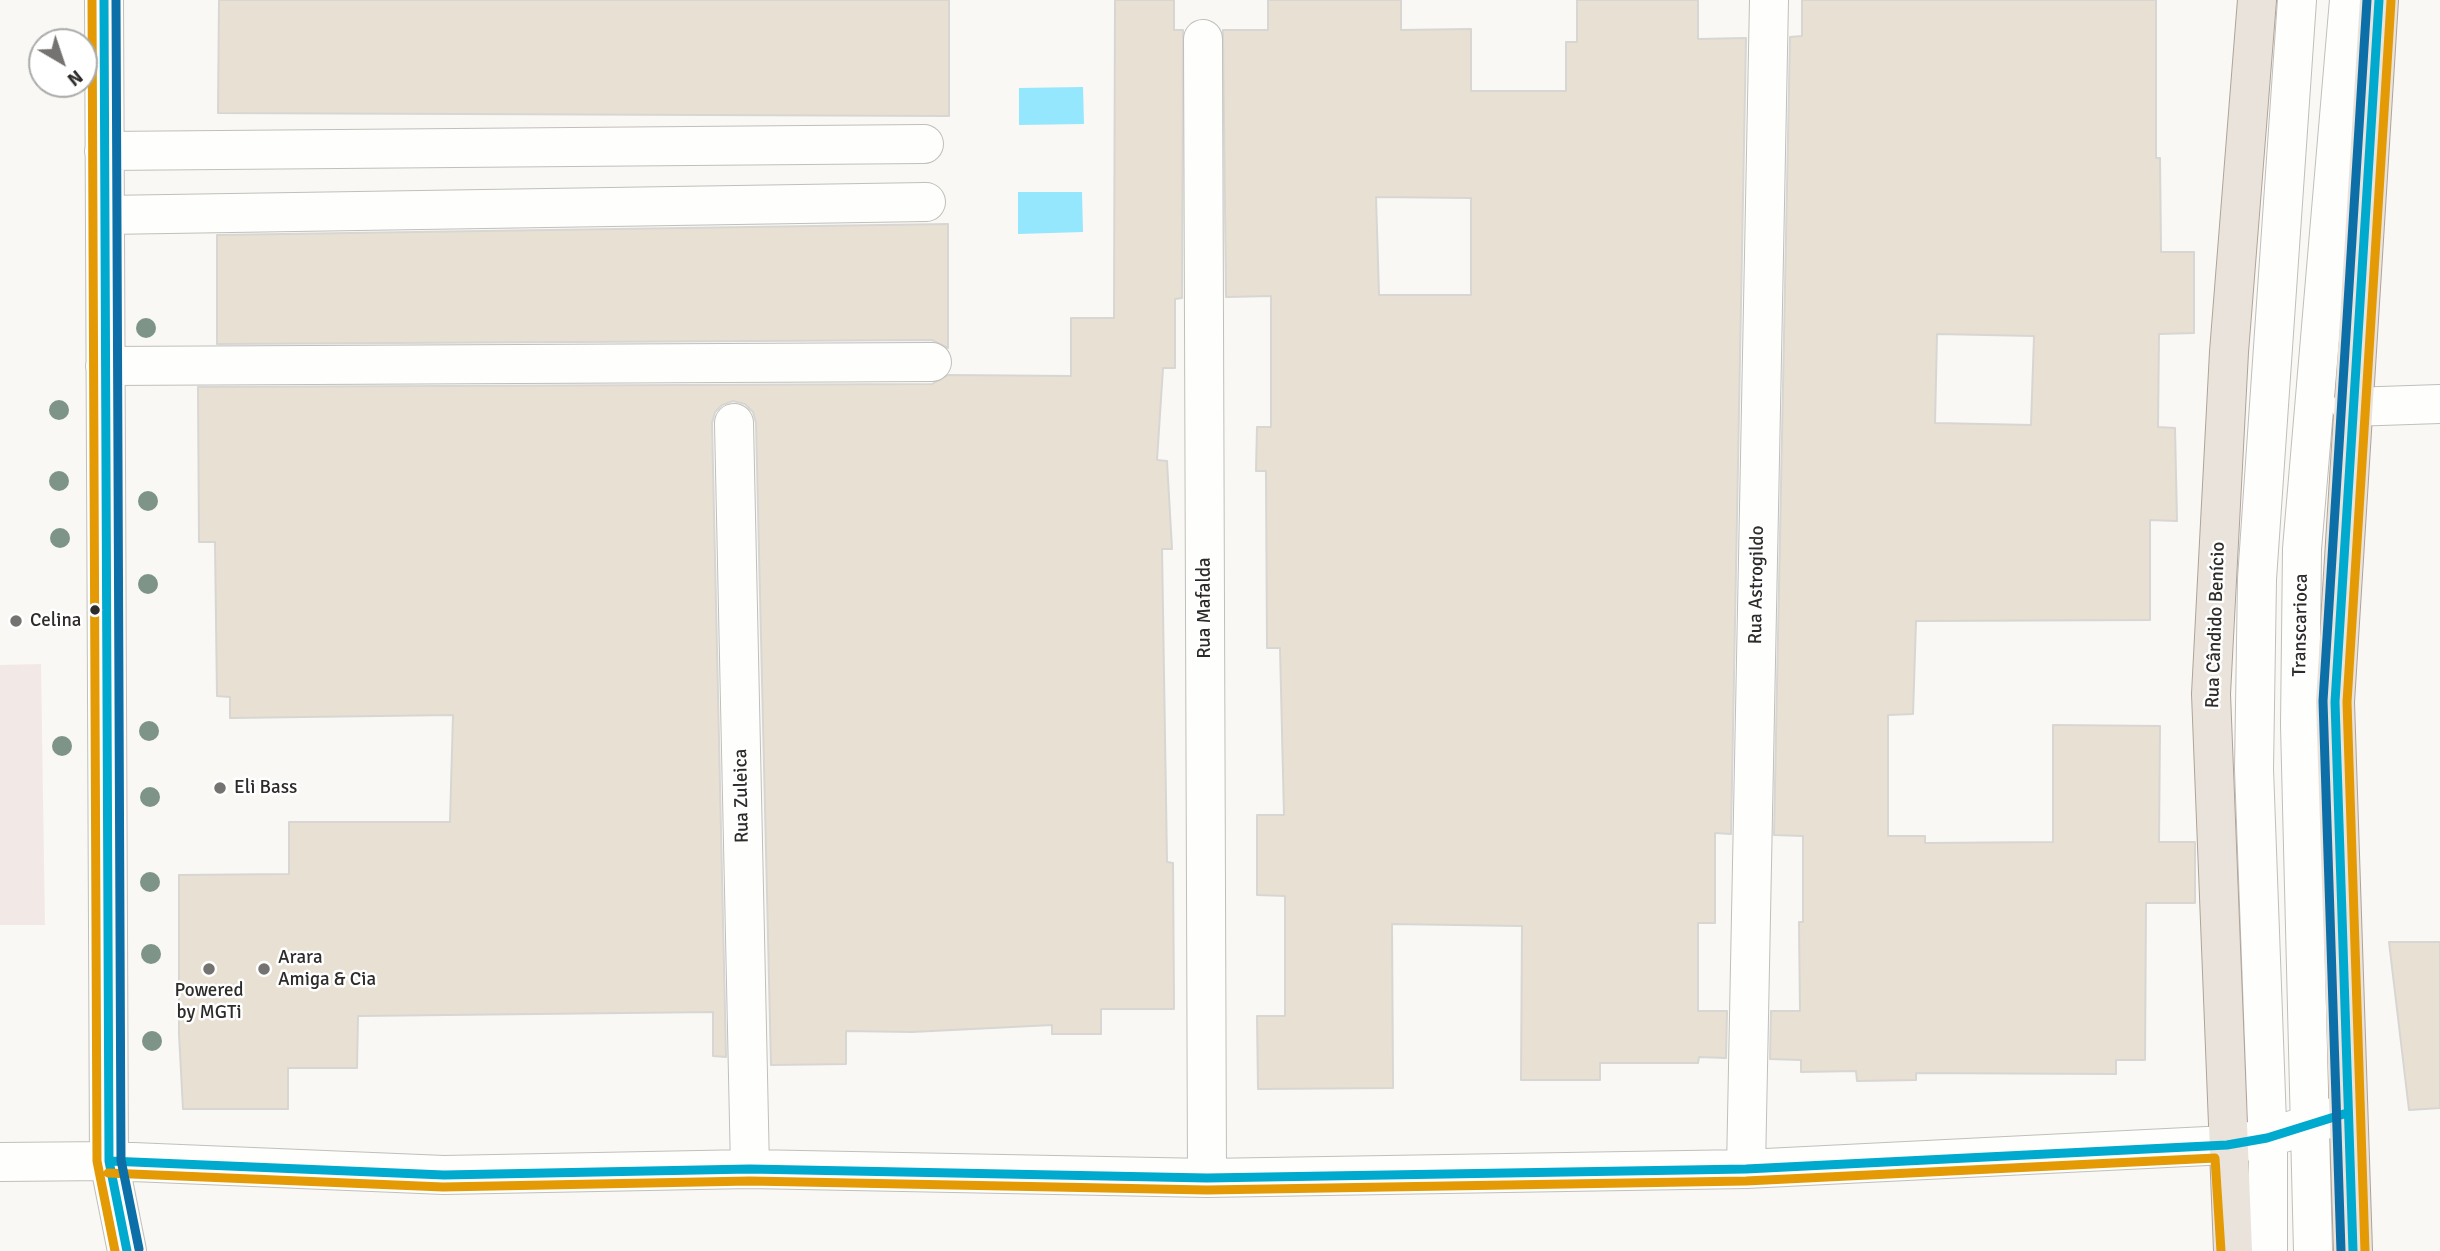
<!DOCTYPE html>
<meta charset="utf-8">
<style>
body{margin:0}
#map{position:relative;width:2440px;height:1251px;overflow:hidden;background:#f9f8f4;font-family:Signika,sans-serif}
canvas{display:block}
.north{position:absolute;left:28px;top:28px;width:70px;height:70px;box-sizing:border-box;background:#fff;border:2px solid #ababaa;border-radius:50%;rotate:141deg;font-size:19px;font-weight:700;line-height:28px;text-align:center;color:#2e2c2a}
.north::after{content:'';display:block;margin:auto;width:24px;height:32px;background:#757371;clip-path:polygon(50% 0,100% 100%,50% 72%,0 100%)}
</style>
<div id="map">
<canvas width="2440" height="1251"></canvas>
<div class="north">N</div>
</div>
<script>
const ctx = document.querySelector('canvas').getContext('2d');
ctx.lineJoin = 'round';
function fill(path, color) {
  ctx.fillStyle = color;
  ctx.fill(path, 'evenodd');
}
function poly(rows) {
  const path = new Path2D();
  for (const r of rows) {
    path.moveTo(r[0], r[1]);
    for (let i = 2; i < r.length; i += 2) path.lineTo(r[i], r[i + 1]);
  }
  return path;
}
function strokePath(path, color, width, dash) {
  ctx.strokeStyle = color;
  ctx.lineWidth = width;
  ctx.lineCap = dash ? 'butt' : 'round';
  ctx.setLineDash(dash || []);
  ctx.stroke(path);
}
function write(font, color, halo, rows, align = 'center') {
  ctx.font = font + ' Signika,sans-serif';
  ctx.lineWidth = 5;
  ctx.setLineDash([]);
  ctx.textBaseline = 'middle';
  ctx.strokeStyle = halo;
  ctx.fillStyle = color;
  for (const [text, x, y, turn = 0] of rows) {
    ctx.save();
    ctx.translate(x, y);
    ctx.rotate((+turn || 0) * Math.PI / 180);
    ctx.textAlign = isNaN(turn) ? turn : align;
    if (halo) ctx.strokeText(text, 0, 0);
    ctx.fillText(text, 0, 0);
    ctx.restore();
  }
}
fill(poly([
 [41,664,45,925,0,925,0,665]
]), '#f2e9e6');
fill(poly([
 [1083,87,1084,124,1019,125,1019,88],
 [1018,192,1082,192,1083,232,1018,234]
]), '#94e7fc');
const building = poly([
 [219,0,949,0,949,116,218,113,219,0],
 [1115,0,1174,0,1174,30,1183,30,1182,298,1175,299,1175,368,1163,368,1157,460,1167,461,1172,549,1162,549,1167,862,1173,863,1174,1009,1101,1009,1101,1034,1052,1034,1052,1025,912,1032,846,1031,846,1064,771,1065,756,423,753,412,745,404,733,401,722,405,715,412,712,423,726,1057,713,1056,713,1012,358,1016,357,1068,288,1068,288,1109,183,1109,179,1034,179,875,289,874,289,822,450,822,453,715,230,718,230,697,217,696,215,542,199,542,198,387,932,384,948,375,1071,376,1071,318,1114,318,1115,0],
 [1268,0,1401,0,1401,30,1471,29,1471,91,1566,91,1566,42,1577,42,1577,0,1698,0,1698,39,1746,38,1731,834,1715,833,1715,923,1698,923,1698,1011,1727,1011,1726,1058,1699,1057,1698,1063,1600,1063,1600,1080,1521,1080,1522,926,1392,924,1393,1088,1258,1089,1257,1016,1285,1016,1285,896,1257,895,1257,815,1284,815,1280,648,1267,648,1266,471,1256,471,1257,427,1271,427,1271,296,1226,297,1223,30,1268,30,1268,0],
 [1376,197,1471,198,1471,295,1379,295,1376,197],
 [1802,0,2156,0,2156,158,2160,158,2161,252,2194,252,2194,333,2159,334,2158,427,2175,428,2177,521,2150,520,2150,620,1916,621,1913,714,1888,715,1888,836,1925,836,1925,843,2053,842,2053,725,2160,726,2159,842,2195,842,2195,903,2146,903,2145,1060,2116,1060,2116,1074,1916,1073,1916,1080,1857,1081,1856,1071,1801,1072,1801,1060,1770,1059,1771,1011,1800,1011,1799,922,1803,922,1803,836,1774,835,1790,37,1802,36,1802,0],
 [1937,334,2034,336,2031,425,1935,423,1937,334],
 [948,224,948,348,932,340,217,344,217,235,948,224],
 [2389,942,2440,942,2440,1108,2409,1110,2389,942]
]);
fill(building, '#e8e1d3');
strokePath(building, '#d7d6d2', 2);
const minor = poly([
 [104,0,109,1161,127,1251],
 [1203,39,1207,1178],
 [104,151,924,144],
 [105,215,926,202],
 [105,366,932,362],
 [2351,407,2440,404],
 [734,423,750,1169],
 [0,1162,109,1161,444,1175,750,1169,1207,1178,1746,1169,2227,1145,2267,1138,2347,1113],
 [1746,1169,1769,0],
 [2268,1251,2268,1150,2254,769,2257,579,2297,0],
 [2313,1251,2300,725,2302,549,2349,0]
]);
const major = poly([
 [2233,1251,2211,694,2229,352,2257,0],
 [2353,1251,2335,702,2379,0]
]);
strokePath(minor, '#c0bfbb', 40);
strokePath(major, '#afa397', 40);
strokePath(minor, '#fefefd', 38);
strokePath(major, '#e9e3dc', 38);
strokePath(poly([
 [104,0,109,1161,127,1251],
 [109,1161,444,1175,750,1169,1207,1178,1746,1169,2227,1145,2267,1138,2347,1113],
 [2353,1251,2335,702,2379,0]
]), '#00a9ce', 9);
strokePath(poly([
 [92,0,97,1161,115,1251],
 [108,1173,443,1187,750,1181,1207,1190,1746,1181,2215,1158,2221,1251],
 [2365,1251,2347,702,2391,1]
]), '#e39a04', 9);
strokePath(poly([
 [116,0,121,1160,139,1249],
 [2341,1251,2323,701,2367,0]
]), '#0d6fa8', 9);
ctx.fillStyle = '#7f9488';
for (const [x, y] of [
 [146,328],
 [59,410],
 [59,481],
 [148,501],
 [60,538],
 [148,584],
 [149,731],
 [62,746],
 [150,797],
 [150,882],
 [151,954],
 [152,1041]
]) {
  ctx.beginPath();
  ctx.arc(x, y, 10, 0, 2 * Math.PI);
  ctx.fill();
}
for (const [x, y, r, color] of [
 [95,610,6,"#2e2c2a"],
 [16,621,7,"#757371"],
 [220,788,7,"#757371"],
 [209,969,7,"#757371"],
 [264,969,7,"#757371"]
]) {
  const dot = new Path2D();
  dot.arc(x, y, r, 0, 2 * Math.PI);
  ctx.fillStyle = color;
  ctx.fill(dot);
  strokePath(dot, '#fff', 2.5);
}
write('19px', '#2e2c2a', '#fff', [
 ["Rua Astrogildo",1757,585,-89],
 ["Rua Mafalda",1205,608,-90],
 ["Rua Cândido Benício",2216,625,-88],
 ["Transcarioca",2301,625,-89],
 ["Rua Zuleica",742,796,-91]
]);
write('19px', '#2e2c2a', '#fff', [
 ["Celina",30,621],
 ["Eli Bass",234,788],
 ["Arara",278,958],
 ["Amiga & Cia",278,980],
 ["Powered",209,991,"center"],
 ["by MGTi",209,1013,"center"]
], 'left');
</script>
